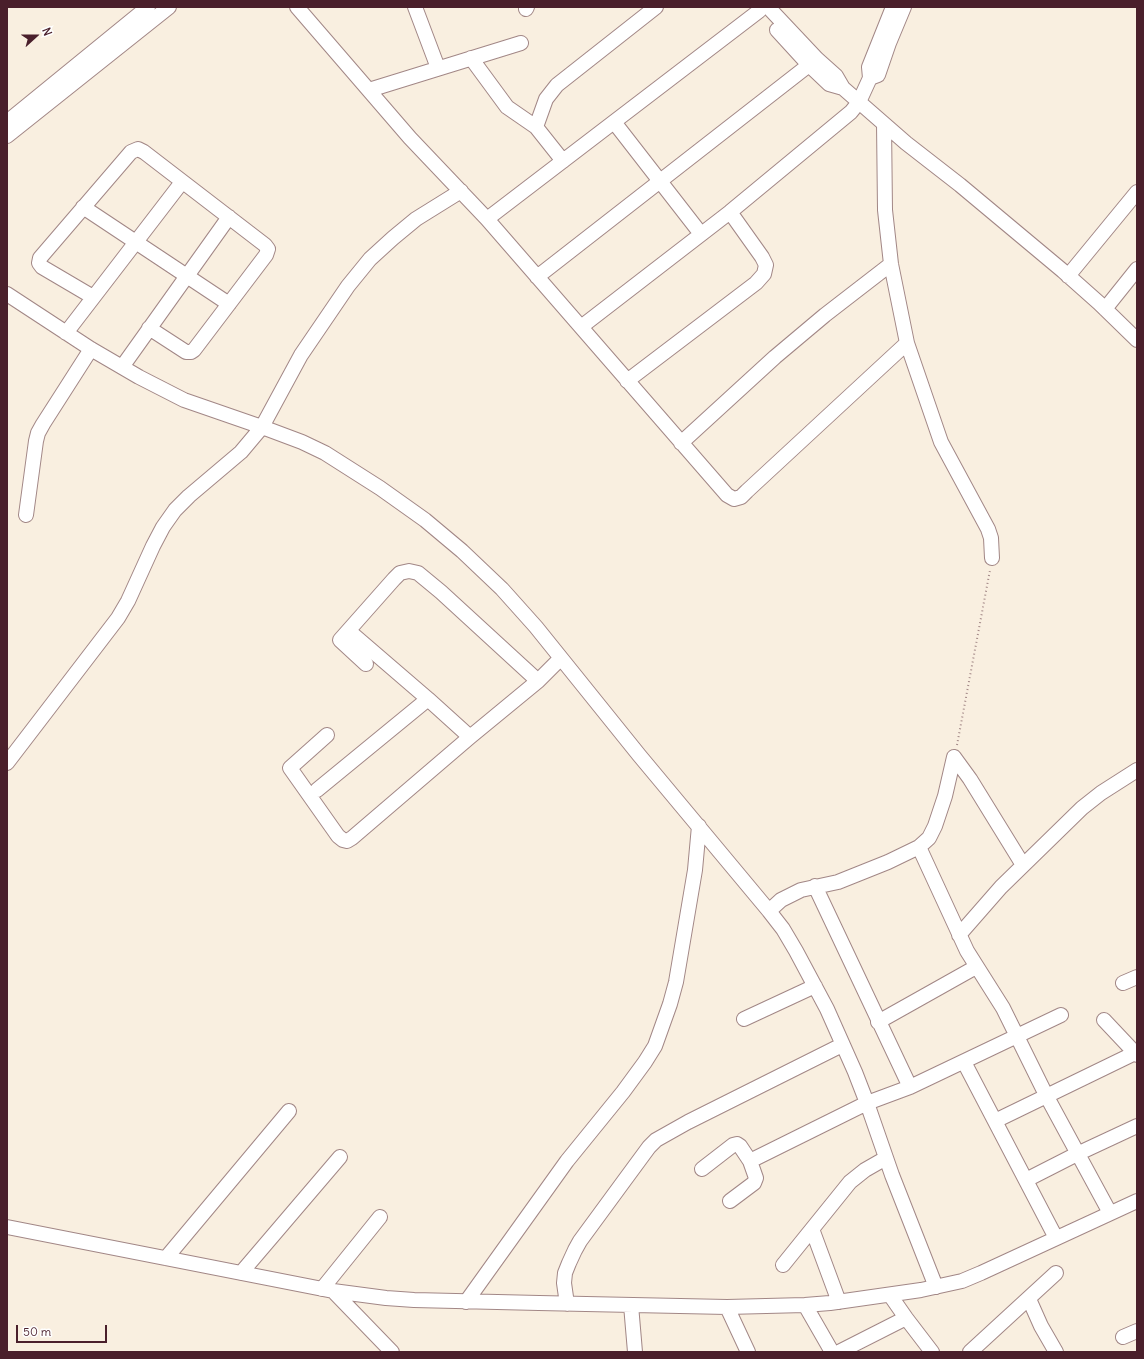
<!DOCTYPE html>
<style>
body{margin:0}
#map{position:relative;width:1144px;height:1359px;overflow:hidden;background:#f9efe0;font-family:Delius,sans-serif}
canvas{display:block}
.frame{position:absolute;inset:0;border:8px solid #4a1f2b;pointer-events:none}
.north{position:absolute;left:16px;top:16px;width:40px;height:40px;-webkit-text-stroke:3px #fff;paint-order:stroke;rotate:69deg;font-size:11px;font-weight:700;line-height:16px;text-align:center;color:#4a1f2b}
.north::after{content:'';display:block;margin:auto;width:14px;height:18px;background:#4a1f2b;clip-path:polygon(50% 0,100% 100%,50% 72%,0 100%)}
.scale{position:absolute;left:16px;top:1325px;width:91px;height:18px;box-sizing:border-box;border:2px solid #4a1f2b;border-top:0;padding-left:5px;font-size:12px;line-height:14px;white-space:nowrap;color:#4a1f2b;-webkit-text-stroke:3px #fff;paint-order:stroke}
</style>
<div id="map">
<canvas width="1144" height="1359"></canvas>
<div class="frame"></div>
<div class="north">N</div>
<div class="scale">50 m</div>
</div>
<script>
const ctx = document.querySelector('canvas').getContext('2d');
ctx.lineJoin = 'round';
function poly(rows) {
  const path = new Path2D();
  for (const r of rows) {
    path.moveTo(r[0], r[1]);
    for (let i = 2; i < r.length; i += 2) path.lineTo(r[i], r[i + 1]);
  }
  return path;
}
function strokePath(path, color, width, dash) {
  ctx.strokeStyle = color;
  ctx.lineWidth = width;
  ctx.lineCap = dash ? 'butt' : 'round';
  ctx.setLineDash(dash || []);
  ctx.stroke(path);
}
const minor = poly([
 [297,7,410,138,487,219,727,495,734,499,741,497,747,491,907,343],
 [415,7,438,68],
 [768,7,817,59,836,76,843,88,906,143,960,185,1063,271,1099,303,1137,340],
 [526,9,527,7],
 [777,30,809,65,829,84,843,88],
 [471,58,507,107,536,127,563,161],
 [870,78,878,75,889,43,904,7],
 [369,90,521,43],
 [7,122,148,7],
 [614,122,701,234],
 [884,124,885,210,891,264,907,343,941,442,988,529,991,538,992,558],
 [536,127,546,99,557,85,656,7],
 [7,136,169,7],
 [83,207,229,304],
 [487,219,759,11],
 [1068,276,1137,192],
 [537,277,809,65],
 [7,294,91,349,139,377,184,400,262,427,302,442,325,453,380,488,425,520,462,551,502,589,536,627,639,755,769,911,783,929,796,951,827,1009,855,1072,867,1103,892,1175,936,1287],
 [93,297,42,267,39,263,40,258,131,152,138,149,144,152,265,245,268,249,266,255,194,350,191,352,186,352,149,328],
 [1105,309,1137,269],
 [581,327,730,212,851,112,859,102,870,78,869,67,893,7],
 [66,333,182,182],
 [122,367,229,217],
 [627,381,756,283,764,274,766,265,762,257,730,212],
 [681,443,775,357,825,315,891,264],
 [26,515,36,441,38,433,43,424,91,349],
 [349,631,428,699],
 [366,664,340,640,394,579,400,573,409,571,418,573,441,592,538,681],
 [327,735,290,768,338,836,343,840,347,841,352,838,470,737,538,681,561,658],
 [954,757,970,779,1023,865],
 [7,763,118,618,128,601,153,546,163,527,175,510,189,496,241,452,262,427,301,355,348,286,370,259,393,238,416,219,461,191],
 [317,790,428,699,470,737],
 [919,847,967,951,1003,1008,1046,1095,1110,1213],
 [815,886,910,1087],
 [769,911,781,900,801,890,838,882,888,862,919,847,929,838,935,826,945,796,954,757],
 [959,935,1001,887,1082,808,1101,793,1137,770],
 [1123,983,1137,977],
 [744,1019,815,986],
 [1104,1020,1137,1055],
 [878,1022,976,967],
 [964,1062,1056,1238],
 [995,1121,1135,1053],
 [750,1161,867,1103,910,1087,1061,1015],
 [702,1169,733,1145,737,1144,740,1146,750,1161,756,1178,754,1183,730,1201],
 [1026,1180,1077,1154,1137,1126],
 [7,1227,333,1291,386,1298,414,1300,539,1303,727,1307,805,1305,830,1303,921,1290,962,1281,981,1273,1137,1201],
 [812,1229,839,1302],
 [166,1258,289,1111],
 [783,1265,850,1182,865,1170,886,1158],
 [241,1273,340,1157],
 [322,1289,380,1217],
 [333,1291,392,1352],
 [890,1295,906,1318,932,1352],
 [1029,1299,1041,1326,1056,1352],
 [466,1302,567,1161,623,1092,645,1062,655,1046,670,1004,676,982,695,870,699,826],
 [567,1304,564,1283,565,1273,569,1263,575,1250,580,1241,624,1181,649,1147,656,1140,688,1122,842,1045],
 [631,1305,635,1352],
 [805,1305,832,1352],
 [727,1307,748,1352],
 [1123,1337,1137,1331],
 [839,1352,906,1318],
 [970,1352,1056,1273]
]);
strokePath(minor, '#a28786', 16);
strokePath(poly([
 [957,745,990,570]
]), '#a28786', 2, [1, 3]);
strokePath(minor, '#fff', 14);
</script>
